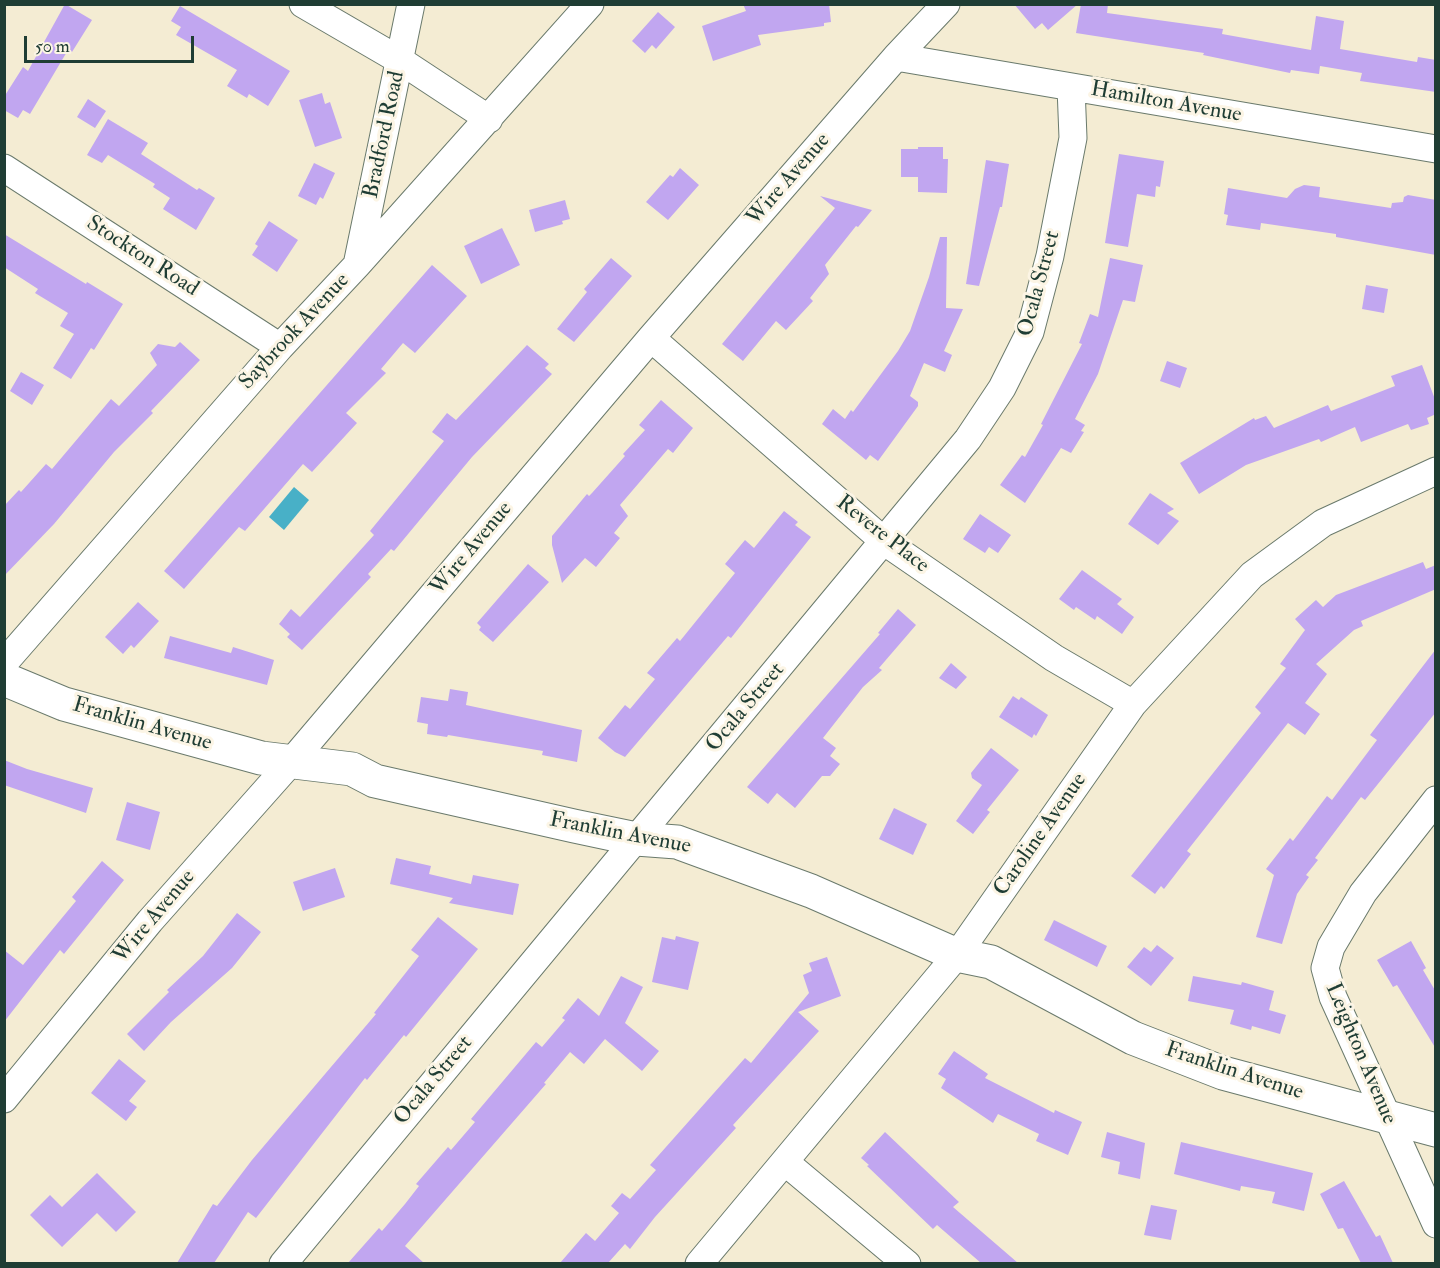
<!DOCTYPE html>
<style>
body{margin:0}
#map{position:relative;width:1440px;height:1268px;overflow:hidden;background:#f4ecd3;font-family:"IM FELL Double Pica",serif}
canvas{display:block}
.frame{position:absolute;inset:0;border:6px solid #1f3d34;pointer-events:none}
.scale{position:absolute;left:24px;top:36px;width:170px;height:27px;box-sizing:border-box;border:3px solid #1f3d34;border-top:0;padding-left:8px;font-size:18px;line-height:21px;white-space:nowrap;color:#1f3d34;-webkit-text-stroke:4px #fcf5e5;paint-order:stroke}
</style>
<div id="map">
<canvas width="1440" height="1268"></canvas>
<div class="frame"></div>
<div class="scale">50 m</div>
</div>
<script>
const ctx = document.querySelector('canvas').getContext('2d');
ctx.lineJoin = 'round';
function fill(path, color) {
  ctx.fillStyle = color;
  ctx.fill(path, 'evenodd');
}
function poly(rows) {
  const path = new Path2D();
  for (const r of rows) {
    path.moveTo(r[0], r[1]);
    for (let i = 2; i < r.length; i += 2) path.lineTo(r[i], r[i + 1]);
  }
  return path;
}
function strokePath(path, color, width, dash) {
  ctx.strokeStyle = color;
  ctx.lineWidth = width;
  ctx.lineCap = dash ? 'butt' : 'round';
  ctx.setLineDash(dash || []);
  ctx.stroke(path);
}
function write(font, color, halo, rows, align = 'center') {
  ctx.font = font + ' "IM FELL Double Pica",serif';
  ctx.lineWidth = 6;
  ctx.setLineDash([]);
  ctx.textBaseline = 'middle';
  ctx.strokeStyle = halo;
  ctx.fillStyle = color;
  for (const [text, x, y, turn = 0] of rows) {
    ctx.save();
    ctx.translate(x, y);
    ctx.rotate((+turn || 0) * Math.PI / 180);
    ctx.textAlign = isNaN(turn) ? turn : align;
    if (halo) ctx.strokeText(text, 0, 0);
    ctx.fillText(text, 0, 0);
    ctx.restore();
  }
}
fill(poly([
 [294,487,309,500,284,530,269,517]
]), '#48b0c7');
fill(poly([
 [65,4,92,20,72,52,68,50,30,114,23,110,18,118,4,110,4,97,23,67,28,71],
 [743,4,829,4,831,22,824,23,824,26,758,35,761,45,713,61,702,26,746,11],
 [1014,4,1078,4,1048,30,1042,23,1035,29],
 [1081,4,1108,4,1107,13,1223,29,1222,34,1311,50,1316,16,1344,21,1340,49,1417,62,1418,57,1436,60,1436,92,1360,81,1362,73,1320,66,1319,74,1291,70,1290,73,1203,55,1204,53,1076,33],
 [180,6,290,71,268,106,249,94,247,98,227,86,237,70,176,35,181,27,171,21],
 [658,12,675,27,656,49,652,45,645,53,632,41],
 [322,93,325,104,330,102,342,138,315,147,299,100],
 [88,99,106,111,95,128,77,117],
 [108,119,148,143,141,154,197,190,199,188,215,198,196,230,163,209,170,198,153,187,155,184,108,155,102,163,87,155],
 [918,147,943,147,943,159,948,159,947,193,918,192,918,177,901,177,901,149,918,149],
 [1119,154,1164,161,1160,187,1156,186,1155,197,1137,194,1128,247,1105,243],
 [986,160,1009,164,1002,207,1000,207,979,286,966,284],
 [314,163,335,173,323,199,320,197,316,205,298,196],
 [680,168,699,185,668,220,646,202,670,175,673,177],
 [1304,185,1320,187,1319,197,1391,208,1392,203,1403,202,1404,197,1408,195,1436,200,1436,255,1336,237,1336,234,1261,223,1260,230,1226,225,1228,215,1224,214,1228,188,1287,198,1295,189],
 [820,196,872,210,858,227,856,226,825,265,829,274,810,298,813,301,786,330,776,321,743,361,722,344,835,208],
 [565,200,570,219,562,221,563,224,535,232,529,210],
 [269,221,298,240,277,272,252,255,258,246,255,244],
 [502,228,520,265,481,284,464,246],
 [4,234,86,284,87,282,123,304,94,350,91,348,71,379,53,368,74,334,60,326,68,313,35,293,38,289,4,267],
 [940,237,947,237,946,308,963,309,944,351,952,355,945,372,924,363,910,396,918,402,918,406,878,461,870,455,866,460,822,424,833,409,845,419,851,410,853,412,898,351,910,331,929,277],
 [611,258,632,276,574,342,557,329,587,292,584,289],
 [1110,258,1143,265,1135,302,1123,300,1098,374,1075,419,1085,425,1081,431,1084,432,1071,453,1061,448,1025,503,1000,485,1022,455,1025,457,1043,425,1041,424,1082,344,1079,343,1090,314,1098,317],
 [432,265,467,296,415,353,403,343,381,369,386,373,346,413,357,423,312,472,303,464,245,531,239,527,184,589,164,571],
 [1366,285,1388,289,1384,313,1362,309],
 [180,342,200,360,151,411,153,413,114,452,54,524,4,576,4,506,19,490,21,492,46,464,52,469,111,399,119,406,157,365,150,353,158,344,175,347],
 [527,345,549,364,545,368,552,374,472,457,394,551,391,549,368,574,371,577,302,650,287,637,290,634,279,624,291,609,300,617,374,535,370,531,444,441,432,432,447,413,456,420],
 [1167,361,1187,368,1180,388,1160,381],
 [1422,365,1436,402,1436,414,1427,418,1429,424,1411,430,1408,424,1361,442,1355,427,1321,442,1319,439,1246,465,1199,494,1180,463,1254,418,1255,420,1266,416,1274,428,1328,405,1331,411,1395,386,1391,376],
 [21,372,44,385,32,405,10,391],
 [661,400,693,428,673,453,668,449,620,505,628,516,614,533,620,538,596,567,585,558,562,583,552,545,552,536,587,494,589,496,592,493,625,456,623,454,645,430,639,425],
 [1150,493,1174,509,1167,513,1179,521,1158,545,1128,524],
 [784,511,798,522,795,525,811,537,731,638,728,636,625,757,615,752,598,738,625,705,630,709,655,679,647,673,677,638,680,641,735,573,725,564,745,540,754,548],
 [980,514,1011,535,998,553,989,547,985,553,963,539],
 [1423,562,1426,569,1436,565,1436,589,1361,621,1363,626,1354,630,1316,664,1327,674,1305,703,1320,714,1305,735,1288,723,1187,851,1191,854,1164,889,1161,886,1155,894,1131,876,1261,713,1255,707,1286,668,1280,664,1305,630,1295,619,1316,600,1323,607,1336,595],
 [528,564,549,582,493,642,479,630,481,627,477,623],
 [1082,570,1122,599,1117,604,1134,617,1122,634,1097,616,1095,620,1076,607,1074,610,1059,599],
 [138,602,159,621,134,648,131,645,123,654,105,637],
 [898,609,916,625,879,668,882,670,863,687,823,738,836,748,830,756,840,764,830,776,822,776,795,808,777,793,768,804,747,787,880,634,878,633],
 [170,636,231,653,233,647,274,660,267,685,164,658],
 [1436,649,1436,712,1365,800,1361,797,1315,858,1318,860,1306,875,1309,877,1297,894,1282,944,1256,937,1274,875,1266,869,1290,838,1293,841,1327,796,1332,800,1377,740,1370,735],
 [951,663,967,677,956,689,939,678],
 [450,689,468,692,466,705,582,730,577,762,542,755,543,751,448,735,447,737,427,734,428,724,417,722,421,697,448,701],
 [1013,696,1019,700,1021,697,1048,715,1036,736,1034,734,1032,738,999,717],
 [991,748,1019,770,987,810,990,812,973,834,956,821,982,785,972,778,971,773],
 [4,760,27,769,93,788,86,813,4,785],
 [127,802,160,812,150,850,116,840],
 [894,808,927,824,913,855,879,839],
 [396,858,431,866,429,874,471,884,473,875,519,884,513,915,449,903,453,898,390,884],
 [102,861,124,880,64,954,60,950,4,1022,4,950,23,965,76,901,72,897],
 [335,868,345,897,303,911,293,882],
 [237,913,261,932,232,968,171,1022,144,1051,127,1034,169,992,167,990,203,956],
 [438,917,478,949,406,1037,404,1035,367,1080,365,1078,256,1218,248,1212,214,1263,177,1263,213,1204,217,1206,252,1160,376,1014,374,1013,419,956,411,950],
 [1054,920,1107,946,1097,967,1044,940],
 [676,936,699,942,688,990,652,982,662,937,675,940],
 [1411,941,1426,968,1423,970,1436,992,1436,1049,1397,985,1393,987,1377,960],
 [1157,945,1174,958,1151,986,1127,967,1144,947,1151,952],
 [827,957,841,996,798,1012,819,1031,733,1125,736,1128,655,1217,630,1249,625,1244,608,1263,560,1263,586,1233,595,1241,619,1213,611,1206,622,1193,630,1199,656,1170,650,1165,745,1058,751,1063,809,993,803,975,812,971,809,963],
 [621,976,643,987,625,1023,659,1051,642,1071,605,1039,584,1064,570,1052,544,1083,546,1084,405,1246,424,1263,348,1263,379,1228,382,1231,405,1204,419,1186,416,1184,448,1147,451,1150,475,1122,471,1119,536,1042,542,1047,565,1020,562,1018,578,998,599,1016],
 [1193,976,1241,985,1242,982,1274,991,1269,1010,1286,1015,1280,1034,1252,1026,1251,1030,1230,1024,1234,1010,1188,1001],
 [954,1051,988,1074,985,1078,1054,1113,1055,1110,1082,1122,1068,1155,1036,1141,1039,1134,998,1114,993,1123,941,1088,946,1079,938,1074],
 [119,1059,146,1081,129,1101,137,1107,126,1121,91,1093],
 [885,1132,959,1202,953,1207,1018,1263,981,1263,937,1225,933,1229,867,1166,869,1165,861,1158],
 [1107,1132,1145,1143,1140,1179,1118,1174,1120,1162,1101,1157],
 [1181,1142,1313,1173,1304,1211,1272,1203,1275,1192,1241,1186,1240,1191,1174,1174],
 [97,1173,136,1212,116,1232,97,1213,62,1247,30,1215,50,1195,62,1207],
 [1344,1181,1376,1237,1380,1235,1393,1263,1361,1263,1343,1228,1338,1229,1320,1194],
 [1151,1205,1177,1210,1171,1240,1144,1235]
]), '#c1a6f0');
const minor = poly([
 [303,4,401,61,489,119],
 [896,57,1436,149],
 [4,168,280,347],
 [357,265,411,4],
 [651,338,885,542,1054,658,1133,704],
 [4,663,280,347,357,265,590,4],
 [1436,800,1363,893,1331,947,1325,968,1333,997,1436,1224],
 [4,1099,150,921,292,761,651,338,896,57,946,4],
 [785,1162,907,1264],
 [283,1264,968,439,1002,388,1030,332,1050,256,1073,138,1071,87],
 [699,1264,957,955,1133,704,1252,575,1323,523,1436,471]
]);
const tertiary = poly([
 [4,679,64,704,261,758,352,769,375,781,574,826,636,839,677,842,811,891,957,955,991,962,1133,1038,1223,1073,1436,1130]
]);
strokePath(minor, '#6a7a6c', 29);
strokePath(tertiary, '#6a7a6c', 35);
strokePath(minor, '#fff', 27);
strokePath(tertiary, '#fff', 33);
write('22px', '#1f3d34', '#fcf5e5', [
 ["Hamilton Avenue",1166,103,10],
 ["Bradford Road",385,135,-78],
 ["Wire Avenue",789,180,-49],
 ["Stockton Road",142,257,33],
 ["Ocala Street",1040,284,-75],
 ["Saybrook Avenue",295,332,-47],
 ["Revere Place",882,535,38],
 ["Wire Avenue",472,549,-50],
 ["Ocala Street",746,708,-50],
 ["Franklin Avenue",142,725,16],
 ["Franklin Avenue",620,834,11],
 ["Caroline Avenue",1041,835,-55],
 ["Wire Avenue",155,917,-50],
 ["Leighton Avenue",1360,1054,67],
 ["Franklin Avenue",1234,1072,18],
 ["Ocala Street",434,1081,-50]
]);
</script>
